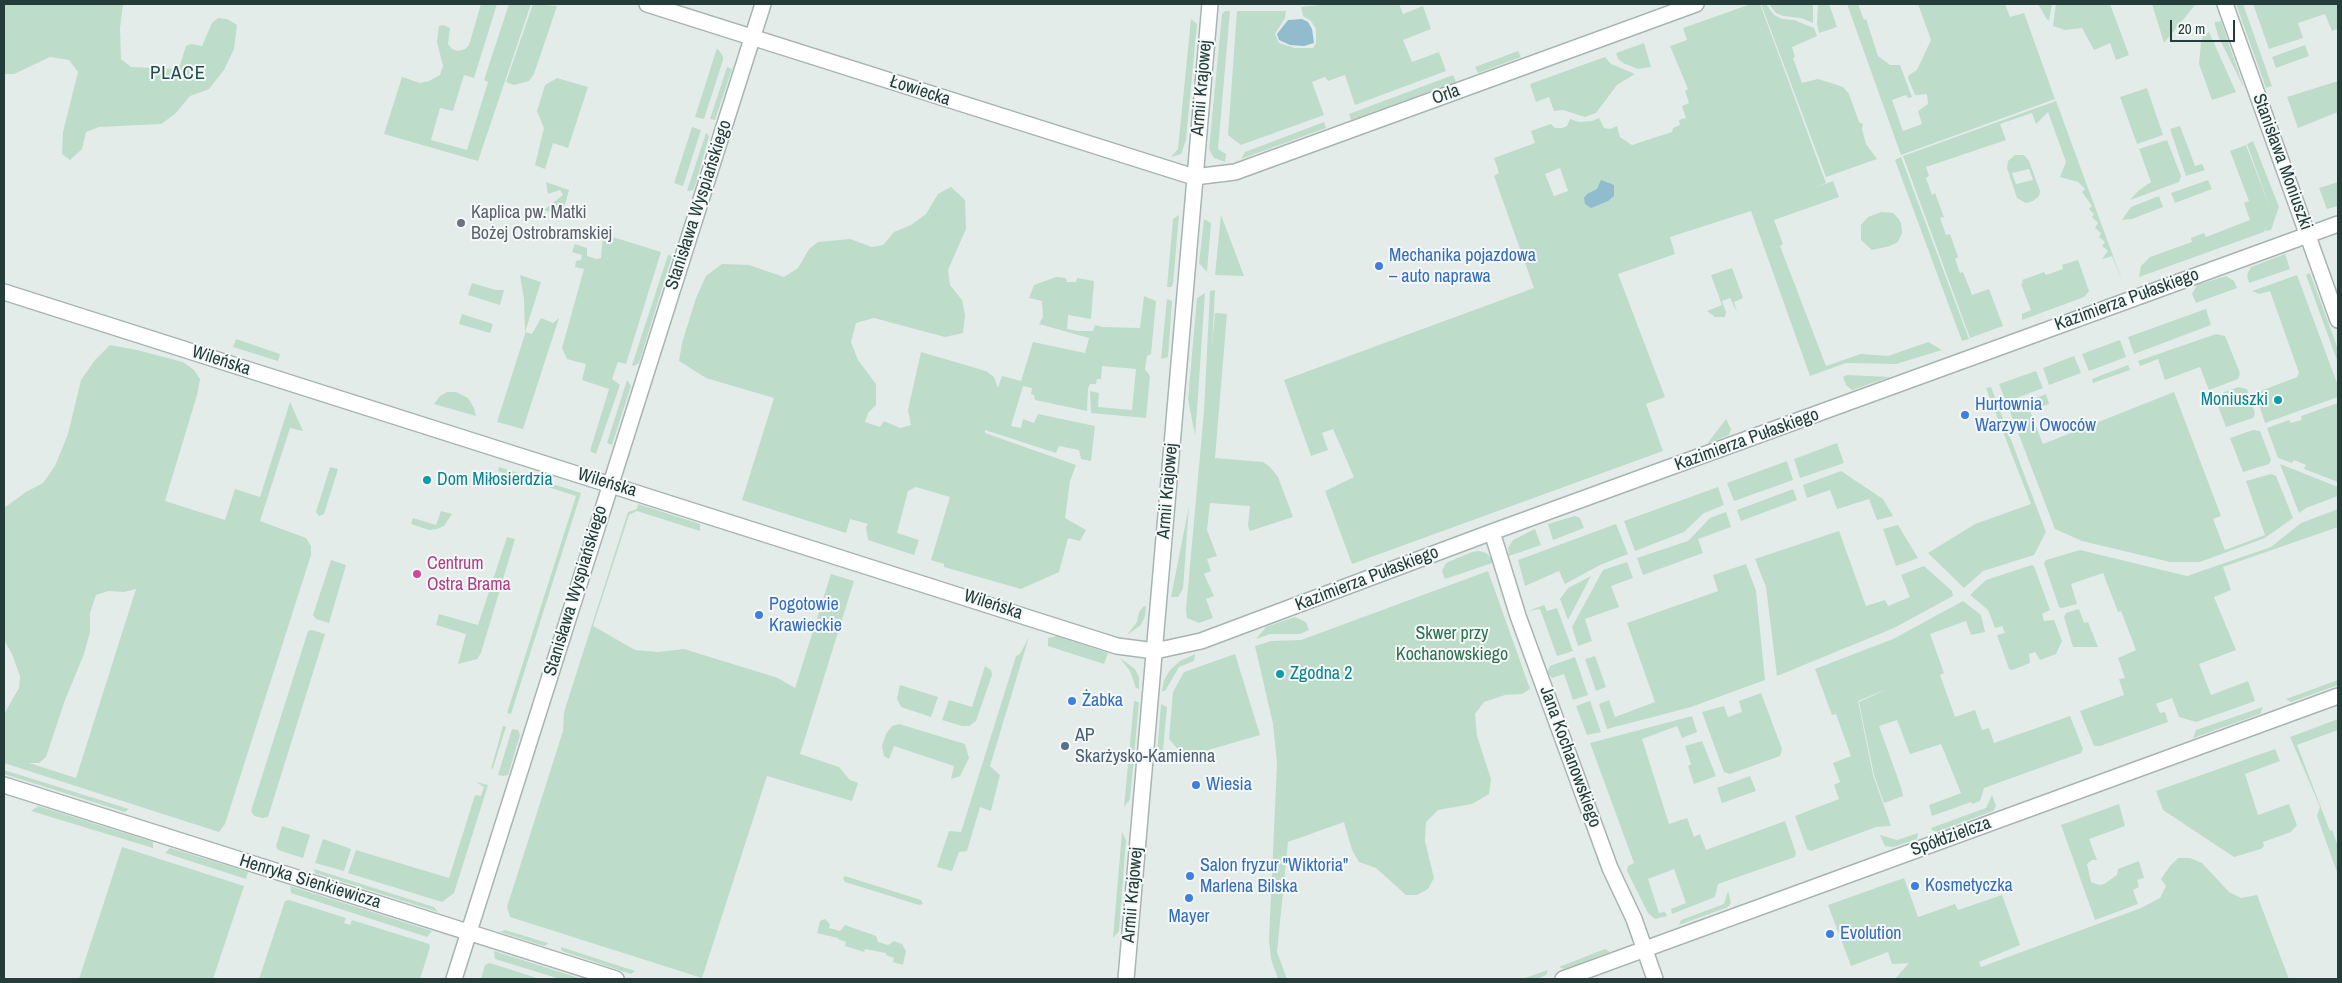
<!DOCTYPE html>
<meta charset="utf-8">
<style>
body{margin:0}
#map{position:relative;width:2342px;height:983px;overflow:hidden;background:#e4ecea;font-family:"Archivo Narrow",sans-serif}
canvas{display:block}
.frame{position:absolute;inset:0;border:5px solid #243d3a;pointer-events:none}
.scale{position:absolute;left:2170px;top:20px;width:65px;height:22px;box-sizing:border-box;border:2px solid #243d3a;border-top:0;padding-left:6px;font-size:15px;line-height:18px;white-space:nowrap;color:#243d3a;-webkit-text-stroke:4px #f4f9f7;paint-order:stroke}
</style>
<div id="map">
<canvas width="2342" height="983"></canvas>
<div class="frame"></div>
<div class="scale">20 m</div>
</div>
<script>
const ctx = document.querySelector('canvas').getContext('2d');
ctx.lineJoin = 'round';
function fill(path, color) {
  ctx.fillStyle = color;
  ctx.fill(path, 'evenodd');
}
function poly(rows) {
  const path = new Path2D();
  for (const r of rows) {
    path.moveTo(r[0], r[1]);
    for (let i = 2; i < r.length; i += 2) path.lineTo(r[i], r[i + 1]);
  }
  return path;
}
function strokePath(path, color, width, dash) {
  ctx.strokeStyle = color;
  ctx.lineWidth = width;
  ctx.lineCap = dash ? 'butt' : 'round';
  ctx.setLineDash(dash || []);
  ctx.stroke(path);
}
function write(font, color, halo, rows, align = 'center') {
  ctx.font = font + ' "Archivo Narrow",sans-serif';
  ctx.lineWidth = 4;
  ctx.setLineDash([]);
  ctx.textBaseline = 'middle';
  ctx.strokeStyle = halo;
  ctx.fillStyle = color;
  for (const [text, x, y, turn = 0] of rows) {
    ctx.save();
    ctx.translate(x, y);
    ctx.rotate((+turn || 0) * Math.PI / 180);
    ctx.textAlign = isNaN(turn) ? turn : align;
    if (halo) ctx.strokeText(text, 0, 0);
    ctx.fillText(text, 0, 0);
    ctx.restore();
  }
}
fill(poly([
 [4,4,123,4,120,28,121,59,131,67,176,69,180,65,186,46,191,44,202,46,212,23,218,18,227,19,237,25,234,49,224,70,209,89,190,96,175,114,161,124,99,127,86,132,82,149,70,160,62,154,63,132,78,72,69,60,50,57,14,74,4,74],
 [481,4,497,4,474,78,464,75,453,111,440,108,431,140,467,150,488,82,484,80,509,4,531,4,478,161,384,134,402,77,420,83,429,81,440,75,443,66,437,42,439,26,443,25,450,28,448,44,452,49,458,51,465,49,469,45],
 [533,4,557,6,534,74,529,81,514,85,506,82],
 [1329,4,1399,4,1403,14,1423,6,1431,29,1403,40,1412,62,1439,52,1446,71,1355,105,1345,75,1328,81,1325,77,1312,82,1324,115,1241,145,1228,135,1237,11,1286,11,1285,18,1275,34,1279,43,1295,48,1313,48,1316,43,1316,29,1311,21,1303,16,1301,7],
 [1751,4,1760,4,1826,183,1814,188,1833,181,1839,197,1774,220,1783,244,1780,246,1826,366,1861,354,1888,356,1928,342,1942,350,1896,364,1846,363,1810,376,1751,211,1670,237,1675,254,1618,274,1665,397,1646,404,1663,451,1352,564,1325,491,1354,477,1333,429,1322,433,1328,450,1311,456,1284,380,1534,288,1494,176,1499,173,1494,158,1535,143,1531,131,1551,124,1555,128,1562,128,1567,126,1570,119,1579,122,1592,121,1599,118,1604,128,1610,129,1617,126,1620,137,1632,145,1672,132,1673,128,1680,125,1679,120,1686,118,1682,106,1689,103,1685,91,1688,89,1670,46,1687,40,1683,28],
 [1560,168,1568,191,1554,196,1545,174],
 [1761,4,1766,4,1774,15,1782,19,1794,20,1814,28,1817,36,1792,47,1795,57,1793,58,1802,83,1818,79,1843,87,1849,94,1859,122,1863,124,1862,129,1866,144,1877,159,1826,177],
 [1769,4,1813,4,1813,23,1801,18,1783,16,1776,13],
 [1818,4,1829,4,1837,27,1819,33,1817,23],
 [1847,4,1858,4,1864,20,1866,19,1878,56,1890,65,1900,65,1912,97,1908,98,1906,95,1892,100,1903,131,1922,124,1918,111,1928,104,1927,94,1915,95,1908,78,1909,75,1917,70,1931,40,1918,4,2005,4,2010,17,2024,13,2055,99,1901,155],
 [2038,4,2052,4,2049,21,2046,18],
 [2056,4,2110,4,2129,55,2116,60,2110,43,2094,50,2082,28,2065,30,2053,26],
 [2152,4,2194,4,2195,5,2164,43],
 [2236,4,2243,4,2272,86,2266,88],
 [2253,4,2338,4,2338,29,2332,31,2325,14,2298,23,2303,38,2269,49],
 [1225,11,1230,11,1218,149,1226,154,1225,162,1214,158,1209,149,1222,14],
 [1191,19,1197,24,1186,140,1181,154,1171,157,1178,149],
 [2221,21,2244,88,2219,38,2215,25,2215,22],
 [2209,32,2236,92,2212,100,2199,64,2201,42,2203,36],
 [1644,43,1651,67,1638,69,1623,63,1618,59,1616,53],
 [2305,45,2309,56,2276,68,2272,57],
 [717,48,723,56,723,60,704,119,695,117],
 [1518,51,1521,57,1478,73,1475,67],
 [1605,57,1611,64,1635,74,1617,85,1596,113,1585,117,1563,110,1554,111,1549,97,1536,102,1530,84],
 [727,67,732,69,715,120,710,119],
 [1453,75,1456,82,1351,120,1349,114],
 [557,78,588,87,568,148,553,143,545,169,535,165,544,128,537,111,545,85],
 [2338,81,2338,112,2298,128,2287,97],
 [2147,88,2163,135,2137,144,2120,97],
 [2056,101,2123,283,2112,256,2102,259,2108,251,2102,246,2105,242,2099,237,2101,233,2095,228,2098,223,2092,217,2094,214,2089,209,2092,206,2082,192,2085,189,2078,182,2060,177,2066,162,2048,112,2036,124,2032,113,2000,124,2006,140,1926,167,1929,176,1926,178,1932,195,1935,193,1944,217,1940,218,1946,235,1950,234,1958,257,1955,259,1960,273,1963,272,1972,295,1989,289,2003,326,1970,338,1903,156],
 [1324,122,1326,128,1241,159,1245,152],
 [2180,126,2195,166,2202,164,2205,170,2186,176,2170,129],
 [692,127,701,130,683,186,674,183],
 [706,133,709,136,708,140,695,186,693,190,687,191],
 [2167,140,2181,176,2179,182,2130,200,2138,191,2151,182,2139,149],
 [2253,141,2279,207,2271,230,2265,231,2267,225,2264,232,2139,277,2141,266,2150,257,2192,242,2191,238,2204,233,2206,237,2250,220,2244,203,2249,201,2230,151,2246,145,2272,213,2247,144],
 [2015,155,2024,155,2029,161,2040,191,2039,196,2033,201,2026,203,2017,198,2007,168,2008,161],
 [2029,169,2033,180,2016,184,2012,173],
 [1901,157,1969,339,1962,341,1895,160],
 [2208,180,2212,189,2175,203,2171,193],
 [546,182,569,190,562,215,544,210,563,195,560,190,548,194],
 [2338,182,2338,206,2327,209,2319,188],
 [951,187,965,200,966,229,948,270,950,285,962,300,965,315,963,333,945,337,874,318,856,323,851,342,858,360,876,384,876,405,868,413,865,422,880,427,884,421,900,428,911,425,908,410,921,352,986,371,994,377,998,388,1002,376,1021,381,1033,342,1085,353,1089,338,1039,324,1043,317,1042,301,1029,298,1034,285,1056,277,1066,278,1067,282,1076,282,1077,278,1094,281,1091,319,1068,315,1067,329,1078,331,1093,331,1095,325,1102,327,1140,328,1144,296,1156,301,1151,354,1147,356,1145,369,1150,376,1146,418,1091,413,1090,391,1099,393,1098,407,1132,410,1136,369,1102,366,1101,379,1097,379,1096,384,1090,384,1088,388,1087,411,1035,400,1034,395,1031,394,1032,388,1023,386,1011,426,1021,428,1023,419,1034,423,1038,414,1095,426,1091,461,1081,459,1079,450,1059,446,1056,453,985,430,985,433,1076,465,1070,481,1065,518,1086,530,1080,541,1068,538,1059,572,1021,589,944,567,944,564,931,560,950,497,916,487,908,491,897,533,919,540,914,555,868,540,866,527,868,524,850,519,846,533,742,500,774,398,706,378,679,361,682,343,696,298,706,276,722,264,749,265,784,277,798,268,809,249,818,242,850,239,872,247,883,245,894,232,911,225,926,214,938,194],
 [2159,196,2163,207,2132,219,2122,220,2131,207],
 [1881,212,1893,213,1898,218,1901,223,1902,233,1898,242,1890,246,1872,250,1861,240,1861,225,1868,217],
 [1179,215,1173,284,1171,287,1167,287,1173,219],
 [1221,215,1244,276,1215,275],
 [1204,219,1211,223,1207,272,1199,263],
 [603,234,661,252,626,364,618,362,612,379,620,385,596,454,590,451,609,389,582,380,586,364,567,359,562,348,584,269,575,267,576,261,581,260,582,255,572,252,575,244,587,248,587,256,597,259,601,258],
 [2285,254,2290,269,2249,283,2247,275,2251,267],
 [668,255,672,256,639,363,634,366,632,365],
 [2078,260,2089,291,2084,297,2022,320,2022,314,2031,310,2021,284,2023,283,2022,280,2044,272,2046,275,2063,269,2062,265],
 [1732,268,1743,298,1734,302,1737,312,1730,298,1722,301,1726,312,1725,317,1715,317,1707,311,1722,305,1711,275],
 [2310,273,2338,349,2338,363,2306,275],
 [520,275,541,282,525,332,532,334,541,318,553,323,559,318,523,429,497,422,525,334,524,299],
 [2297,275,2338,386,2338,397,2265,423,2255,393,2297,377,2299,373,2270,291,2259,294,2252,291],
 [2226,276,2234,281,2237,288,2196,303,2192,294,2197,285],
 [472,283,496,290,504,290,500,305,468,295],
 [1215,290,1212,348,1215,313,1227,314,1215,458,1263,462,1270,467,1278,477,1293,517,1250,531,1248,526,1250,506,1210,503,1207,530,1217,556,1207,559,1211,571,1204,574,1214,596,1206,599,1213,618,1199,623,1187,618,1186,610,1204,411,1210,291],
 [1205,293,1197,410,1195,435,1188,399,1197,298],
 [1167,299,1172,301,1168,357,1161,359],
 [2206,309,2211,325,2134,354,2128,337],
 [462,314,493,324,490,333,459,324],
 [2216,334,2225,336,2240,373,2238,379,2209,390,2200,367,2165,380,2158,359,2140,366,2138,361],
 [236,339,280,354,278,361,233,347],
 [2120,340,2126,357,2089,371,2082,354],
 [110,345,137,350,183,362,194,370,200,379,197,395,165,501,225,520,235,489,260,497,290,402,303,431,290,428,260,521,306,538,311,546,311,555,225,824,219,832,4,763,4,714,19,688,20,676,12,654,4,640,4,508,26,492,43,483,55,466,68,434,81,380,95,360],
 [136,589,76,778,29,763,39,763,46,757,65,700,84,654,90,632,90,613,96,595,108,591,124,592],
 [2074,356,2081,373,2049,385,2043,368],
 [2128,365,2130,370,2093,383,2092,379],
 [2036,371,2043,388,2006,402,1999,384],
 [1847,375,1890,377,1852,390,1846,385,1843,377],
 [627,380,631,386,612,445,607,443],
 [1991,387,2046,532,2034,555,1983,571,1964,588,1928,553,1975,524,2031,504,1986,388],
 [2238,387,2247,389,2255,413,2253,418,2226,427,2214,396],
 [447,392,456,392,468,398,474,408,476,416,434,404,440,396],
 [2174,392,2221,516,2213,519,2225,550,2265,535,2246,481,2271,474,2276,476,2293,518,2265,538,2200,562,2170,562,2082,541,2055,529,2009,409,2046,394,2049,404,2030,411,2043,444],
 [2338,403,2338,482,2304,469,2306,465,2294,460,2292,463,2278,458,2267,428,2289,420,2291,423,2302,420,2301,416],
 [1726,419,1731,429,1729,435,1707,444],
 [2253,430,2260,431,2271,460,2269,464,2243,472,2230,438],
 [1837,443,1844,463,1800,478,1794,459],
 [1787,461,1793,480,1734,501,1727,483],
 [2280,464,2338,487,2338,496,2306,508,2299,513],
 [330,467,338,469,324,514,319,516,316,512],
 [499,467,581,493,511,714,507,713,576,496,498,471],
 [1841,471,1883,499,1893,516,1877,520,1869,499,1837,509,1830,490,1807,498,1803,485],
 [1718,487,1724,505,1704,513,1684,532,1635,551,1624,521],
 [1793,489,1797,500,1741,521,1737,510],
 [638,504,700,524,700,531,637,511,629,515,593,626,635,650,658,652,684,649,778,678,795,688,831,574,854,581,800,754,839,767,850,780,858,783,852,801,767,776,702,978,510,917,507,907,563,731,564,712,628,512,637,509],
 [1189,506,1183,589,1178,597,1171,597],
 [2338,509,2338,527,2223,567,2231,590,2214,597,2236,650,2199,664,2211,695,2248,681,2255,701,2196,722,2179,717,2172,698,2156,704,2160,713,2165,712,2168,722,2100,746,2094,746,2080,711,2124,695,2119,679,2125,678,2118,658,2136,650,2121,611,2118,612,2103,573,2071,584,2077,604,2062,608,2059,607,2044,563,2046,560,2080,550,2187,576,2271,547,2301,523],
 [441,511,452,514,444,526,437,529,429,530,411,524,413,518,436,525],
 [1726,512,1731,527,1698,539,1703,553,1643,575,1637,558,1688,541,1710,518],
 [1575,516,1580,518,1584,528,1553,540,1548,524],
 [1616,524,1628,554,1600,565,1565,584,1559,571,1525,586,1518,560],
 [1898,525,1918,558,1896,566,1883,529],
 [1535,529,1541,545,1509,556,1508,548,1513,540],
 [1839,531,1866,606,1885,600,1888,606,1910,597,1901,575,1924,566,1952,591,1953,596,1894,628,1777,676,1766,587,1755,559],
 [507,537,515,539,481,653,477,659,458,664,466,634,436,625,439,614,478,625],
 [1479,551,1486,553,1495,562,1445,579,1442,571,1446,563,1472,552],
 [331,560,346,565,329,623,316,619,313,615],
 [1627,562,1633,578,1611,586,1619,607,1585,619,1592,641,1578,646,1572,627,1603,570],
 [1746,564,1756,591,1765,680,1691,707,1607,729,1599,704,1609,700,1615,717,1655,702,1627,623,1718,591,1713,575],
 [2032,565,2034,566,2050,610,2042,614,2044,621,2054,620,2062,641,2056,654,2040,660,2035,652,2029,654,2030,663,2012,670,2009,669,1997,635,2005,633,2002,626,1995,628,1988,610,1970,595,1986,580],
 [1488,571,1530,689,1522,694,1505,695,1484,702,1475,714,1477,736,1491,779,1489,794,1472,804,1438,810,1426,822,1425,841,1434,878,1428,889,1417,895,1406,895,1376,868,1359,862,1352,850,1344,822,1288,842,1277,952,1287,979,1278,979,1271,959,1269,940,1277,763,1273,724,1255,646,1271,641,1301,640],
 [1591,576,1568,620,1560,599,1568,588],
 [1963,601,1981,615,1985,632,1971,635,1966,621,1930,634,1944,673,1940,675,1955,717,1975,710,1982,730,1989,728,1994,743,2070,716,2083,749,2081,753,1984,788,1980,801,1972,804,1971,802,1932,816,1929,805,1961,793,1941,744,1910,754,1897,720,1879,726,1901,787,1903,796,1884,803,1874,775,1859,702,1887,689,1858,701,1873,775,1891,826,1876,827,1811,851,1807,849,1795,816,1839,799,1834,785,1840,782,1833,763,1851,756,1836,714,1832,715,1815,669,1893,639],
 [1544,605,1547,611,1557,608,1573,651,1557,656,1540,609,1528,611],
 [1144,606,1146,607,1145,616,1141,625,1127,635,1137,622,1139,612],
 [2079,609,2084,623,2088,622,2098,647,2073,647,2064,617,2066,613],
 [1295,617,1306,622,1309,630,1300,634,1270,634,1256,639,1266,627],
 [312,630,325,634,268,817,263,818,254,816,251,811,308,631],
 [1057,636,1108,653,1104,664,1048,646,1048,638],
 [1029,637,990,766,1000,775,991,811,980,807,967,851,959,852,952,871,937,867,949,831,961,832,1016,656,1020,654],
 [1195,654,1194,661,1179,667,1165,691,1162,691,1164,680,1170,670,1180,661],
 [1235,654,1260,735,1191,755,1182,754,1169,739,1173,692,1184,672],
 [1595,656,1606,687,1596,691,1585,659],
 [1575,657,1588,695,1573,700,1564,674,1552,678,1547,673,1550,666],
 [1120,658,1135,669,1139,677,1139,689,1136,688,1130,671],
 [985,666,991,670,992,675,976,721,969,726,962,726,942,720,949,700,972,707],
 [2338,680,2338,685,2291,702,2286,699],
 [900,685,938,697,931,717,901,707,897,699],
 [1761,693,1782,749,1780,756,1730,774,1724,772,1702,712,1724,706,1728,717,1742,712,1739,701],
 [1134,701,1139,702,1130,799,1124,807],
 [1590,701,1601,732,1587,735,1576,706],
 [1161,704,1167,707,1162,761,1157,755],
 [2263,707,2260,714,2193,738,2196,730],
 [1692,716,1697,732,1682,738,1677,726,1642,739,1669,824,1687,818,1694,837,1700,834,1706,850,1785,821,1796,853,1795,857,1718,884,1715,897,1672,914,1671,909,1686,903,1674,869,1648,879,1659,913,1665,912,1667,916,1655,919,1648,913,1627,871,1628,866,1634,863,1590,743],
 [2338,719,2338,730,2297,745,2330,831,2332,830,2338,846,2338,875,2317,816,2320,807,2290,737],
 [899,724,965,744,969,758,960,776,951,779,954,766,894,746,889,759,884,756,882,746,886,734,892,726],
 [503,726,506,727,493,768,491,769],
 [512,729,518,730,520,735,508,775,503,776,498,775],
 [1702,741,1716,776,1694,784,1688,766,1691,764,1685,746],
 [2275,749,2280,761,2245,774,2258,815,2289,804,2297,825,2291,832,2263,842,2264,846,2261,849,2234,857,2163,810,2156,791],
 [4,770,129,809,125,812,4,774],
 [1750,776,1756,791,1722,803,1717,788],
 [476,782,488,785,454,893,442,902,348,873,356,850,449,878,475,795,481,796,484,787],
 [1992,795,1996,806,1993,811,1936,832,1932,830,1931,828,1986,808],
 [2119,804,2125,826,2089,839,2097,860,2092,860,2087,864,2091,882,2099,885,2104,884,2117,875,2118,869,2139,861,2144,878,2137,880,2139,887,2133,890,2138,904,2095,920,2061,825],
 [38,806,153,842,153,848,31,811],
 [282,826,310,835,303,858,278,850,276,846],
 [1122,832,1126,840,1119,931,1113,938],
 [1918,833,1917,839,1893,847,1885,846,1880,835,1897,840],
 [323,839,351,849,344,871,315,863],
 [122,847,244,886,213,979,79,979],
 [170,848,248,872,246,879,165,853],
 [2178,858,2190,858,2202,863,2229,892,2241,898,2257,895,2289,979,1895,979,1909,963,1892,964,1888,952,1851,966,1828,905,1904,878,1918,917,1955,904,1958,910,2002,895,2020,945,1979,962,1981,967,2141,908,2160,898,2166,886,2161,879,2170,866],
 [314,869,434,907,438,912,315,873],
 [845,876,921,900,923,904,919,905,845,882,843,878],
 [290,886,432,931,427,937,291,893],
 [1728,891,1731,903,1728,907,1679,925,1681,920,1724,904],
 [289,900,346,918,344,923,350,925,352,920,429,944,430,947,420,979,259,979,285,901],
 [825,919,830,924,829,928,840,931,845,925,876,936,878,942,888,945,894,941,902,944,906,951,903,965,893,962,894,958,886,955,886,953,865,949,864,952,845,946,846,942,838,939,838,938,817,933,820,921],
 [505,930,548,943,548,944,544,946,500,932],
 [561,948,561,947,635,971,631,974,562,951],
 [1605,949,1610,952,1564,969,1559,967],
 [494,951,582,979,560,979,495,959],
 [489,963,493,964,540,979,481,979,485,965],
 [1548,970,1546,975,1536,979,1522,979]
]), '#bedcca');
fill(poly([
 [1302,19,1308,22,1312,29,1314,43,1304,46,1290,45,1279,40,1277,34,1288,20],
 [1601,180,1614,185,1614,196,1608,201,1591,208,1585,204,1584,198,1587,194,1597,189]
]), '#90bcce');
const minor = poly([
 [647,4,1194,177,1235,172,1696,4],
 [2225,4,2338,320],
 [4,292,1117,646,1155,651,1201,641,1492,532,2338,224],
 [1492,532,1518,616,1610,868,1634,919,1655,979],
 [4,785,616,979],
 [454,979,763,4],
 [1126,979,1210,4],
 [1563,979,2338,696]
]);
strokePath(minor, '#a7b4b2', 18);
strokePath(minor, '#fff', 15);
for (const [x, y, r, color] of [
 [461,223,5,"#6b7280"],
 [1379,266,5,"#3f7fe0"],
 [2278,400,5,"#0f9aa8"],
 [1965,415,5,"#3f7fe0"],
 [427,480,5,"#0f9aa8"],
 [417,574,5,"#d1479c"],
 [759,615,5,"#3f7fe0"],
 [1280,674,5,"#0f9aa8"],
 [1072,701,5,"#3f7fe0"],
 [1065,746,5,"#5c6f8a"],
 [1196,785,5,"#3f7fe0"],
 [1190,876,5,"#3f7fe0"],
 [1915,886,5,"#3f7fe0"],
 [1189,898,5,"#3f7fe0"],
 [1830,934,5,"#3f7fe0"]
]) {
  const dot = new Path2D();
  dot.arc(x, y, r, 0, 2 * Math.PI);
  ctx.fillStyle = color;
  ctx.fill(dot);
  strokePath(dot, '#f4f9f7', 2);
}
write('18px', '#243d3a', '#f4f9f7', [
 ["Armii Krajowej",1202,88,-85],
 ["Łowiecka",920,91,18],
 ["Orla",1446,95,-20],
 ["Stanisława Moniuszki",2282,162,70],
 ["Stanisława Wyspiańskiego",699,205,-72],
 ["Kazimierza Pułaskiego",2127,300,-20],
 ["Wileńska",221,361,18],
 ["Kazimierza Pułaskiego",1747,440,-20],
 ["Wileńska",607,483,17],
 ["Armii Krajowej",1168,491,-85],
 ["Kazimierza Pułaskiego",1367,579,-21],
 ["Stanisława Wyspiańskiego",576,591,-73],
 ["Wileńska",993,605,18],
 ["Jana Kochanowskiego",1570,757,70],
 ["Spółdzielcza",1951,837,-20],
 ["Henryka Sienkiewicza",310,882,17],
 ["Armii Krajowej",1133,895,-85]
]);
write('18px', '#5b616d', '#f4f9f7', [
 ["Kaplica pw. Matki",471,213],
 ["Bożej Ostrobramskiej",471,234]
], 'left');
write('18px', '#366cbe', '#f4f9f7', [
 ["Mechanika pojazdowa",1389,256],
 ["– auto naprawa",1389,277],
 ["Hurtownia",1975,405],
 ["Warzyw i Owoców",1975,426],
 ["Pogotowie",769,605],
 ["Krawieckie",769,626],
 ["Żabka",1082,701],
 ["Wiesia",1206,785],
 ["Salon fryzur \"Wiktoria\"",1200,866],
 ["Marlena Bilska",1200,887],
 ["Kosmetyczka",1925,886],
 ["Mayer",1189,917,"center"],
 ["Evolution",1840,934]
], 'left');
write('18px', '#0d838f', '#f4f9f7', [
 ["Moniuszki",2268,400,"right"],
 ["Dom Miłosierdzia",437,480],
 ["Zgodna 2",1290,674]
], 'left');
write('18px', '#b23c85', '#f4f9f7', [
 ["Centrum",427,564],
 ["Ostra Brama",427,585]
], 'left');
write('18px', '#317152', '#f4f9f7', [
 ["Skwer przy",1452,634],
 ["Kochanowskiego",1452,655]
]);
write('18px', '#4e5e75', '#f4f9f7', [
 ["AP",1075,736],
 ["Skarżysko-Kamienna",1075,757]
], 'left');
ctx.letterSpacing = '1px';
write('19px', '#214e49', '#f4f9f7', [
 ["PLACE",178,74]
]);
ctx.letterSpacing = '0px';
</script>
